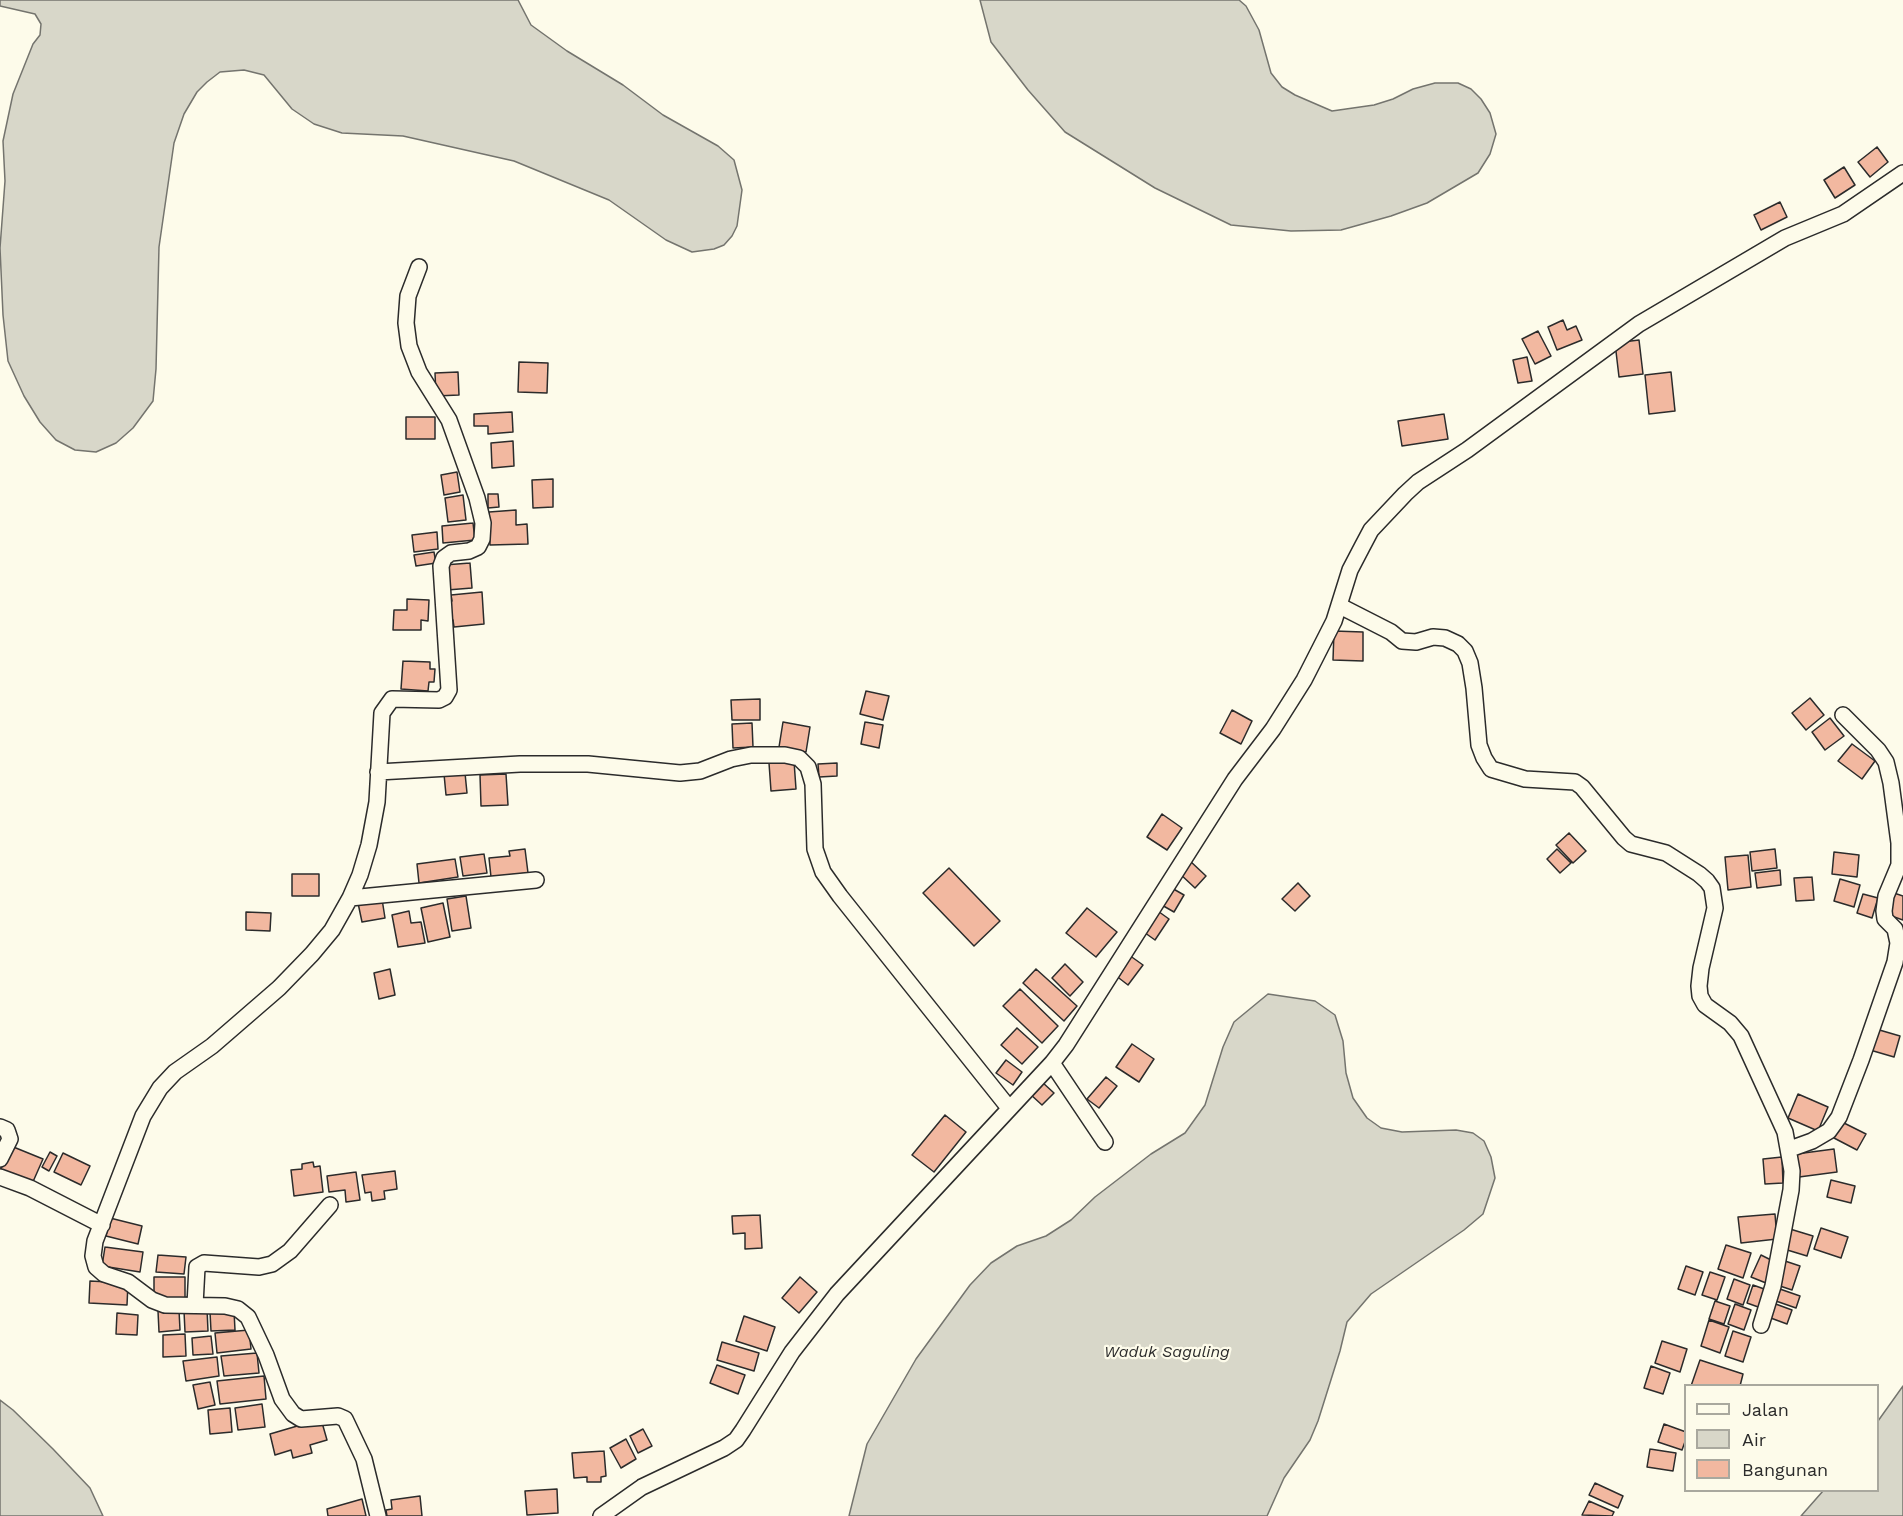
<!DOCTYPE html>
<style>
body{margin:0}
#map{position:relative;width:1903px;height:1516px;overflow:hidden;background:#fdfbea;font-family:"Work Sans",sans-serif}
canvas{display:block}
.legend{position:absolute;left:1684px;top:1384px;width:195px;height:108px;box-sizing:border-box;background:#fdfbea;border:2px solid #a9a89e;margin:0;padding:8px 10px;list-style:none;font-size:18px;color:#2b2b2b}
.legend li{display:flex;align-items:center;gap:12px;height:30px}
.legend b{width:30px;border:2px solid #a9a89e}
</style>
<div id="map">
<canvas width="1903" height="1516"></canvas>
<ul class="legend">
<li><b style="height:8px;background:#fdfbea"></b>Jalan</li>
<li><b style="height:16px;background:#d8d7c9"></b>Air</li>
<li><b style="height:16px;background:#f2b8a0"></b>Bangunan</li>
</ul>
</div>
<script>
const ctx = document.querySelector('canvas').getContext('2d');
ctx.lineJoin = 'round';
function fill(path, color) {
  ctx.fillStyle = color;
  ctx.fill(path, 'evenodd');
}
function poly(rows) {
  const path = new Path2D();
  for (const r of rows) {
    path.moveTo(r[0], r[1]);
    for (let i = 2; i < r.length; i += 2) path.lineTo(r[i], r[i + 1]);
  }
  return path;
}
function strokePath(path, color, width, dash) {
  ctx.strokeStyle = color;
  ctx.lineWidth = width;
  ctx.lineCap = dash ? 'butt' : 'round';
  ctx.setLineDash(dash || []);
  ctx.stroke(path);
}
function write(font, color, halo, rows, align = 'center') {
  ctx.font = font + ' "Work Sans",sans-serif';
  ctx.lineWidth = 4.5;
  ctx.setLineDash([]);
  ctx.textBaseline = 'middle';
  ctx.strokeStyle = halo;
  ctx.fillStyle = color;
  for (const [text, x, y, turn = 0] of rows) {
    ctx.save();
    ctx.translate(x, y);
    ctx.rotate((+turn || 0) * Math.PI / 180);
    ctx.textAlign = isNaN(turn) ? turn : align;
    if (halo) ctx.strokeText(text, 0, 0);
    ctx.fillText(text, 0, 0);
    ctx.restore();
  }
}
const water = poly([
 [0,0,518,0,531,25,567,51,623,85,663,115,718,146,734,160,742,190,737,226,732,236,724,245,714,249,692,252,666,240,609,200,514,161,403,136,342,133,314,124,292,109,264,75,244,70,220,72,207,82,197,92,184,114,174,143,159,247,156,369,153,401,133,428,116,443,96,452,75,450,56,440,40,422,24,396,8,361,3,315,0,248,5,181,3,141,13,94,33,44,40,35,41,24,35,14,0,6,0,0],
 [980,0,1239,0,1246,6,1259,30,1271,73,1282,87,1295,95,1332,111,1374,105,1393,99,1413,89,1435,83,1458,83,1471,89,1481,99,1490,113,1496,134,1490,154,1478,173,1427,203,1391,216,1341,230,1291,231,1231,225,1155,188,1065,132,1028,90,991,42,980,0],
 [1268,994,1315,1001,1335,1015,1343,1041,1346,1073,1353,1098,1367,1118,1381,1128,1402,1132,1456,1130,1473,1133,1484,1141,1491,1157,1495,1178,1483,1214,1464,1230,1371,1294,1347,1322,1340,1351,1318,1421,1310,1440,1284,1478,1267,1516,849,1516,867,1444,916,1359,970,1285,991,1263,1017,1246,1046,1236,1071,1220,1095,1197,1151,1154,1185,1133,1205,1105,1223,1047,1234,1022,1268,994],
 [1903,1386,1903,1516,1801,1516,1823,1491,1878,1490,1878,1421,1903,1386],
 [0,1400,13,1410,53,1449,90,1488,103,1516,0,1516,0,1400]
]);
fill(water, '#d8d7c9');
strokePath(water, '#74746e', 1.5);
const building = poly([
 [1877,147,1888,162,1870,177,1858,162,1877,147],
 [1844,167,1855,185,1835,198,1824,180,1844,167],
 [1780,202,1787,217,1761,230,1754,215,1780,202],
 [1563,320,1567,330,1576,326,1582,340,1557,350,1548,327,1563,320],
 [1538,331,1551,356,1535,364,1522,339,1538,331],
 [1639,340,1643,374,1619,377,1615,343,1639,340],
 [1527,357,1532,381,1518,383,1513,360,1527,357],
 [519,362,548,363,547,393,518,392,519,362],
 [458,372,459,395,436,396,435,373,458,372],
 [1671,372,1675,411,1649,414,1645,375,1671,372],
 [512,412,513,432,488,434,488,426,474,426,474,414,512,412],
 [1444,414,1448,439,1402,446,1398,421,1444,414],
 [406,417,435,417,435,439,406,439,406,417],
 [513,441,514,466,492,468,491,443,513,441],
 [457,472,460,492,444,495,441,475,457,472],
 [553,479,553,507,533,508,532,480,553,479],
 [488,494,498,494,499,507,488,508,488,494],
 [463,495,466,520,448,522,445,498,463,495],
 [516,510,516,525,527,524,528,544,490,545,489,512,516,510],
 [473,523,475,540,443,543,442,526,473,523],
 [437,532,438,549,414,552,412,535,437,532],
 [434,552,436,563,416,566,414,555,434,552],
 [470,563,472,588,447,590,444,565,470,563],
 [482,592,484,624,454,627,453,620,447,621,446,602,452,601,451,595,482,592],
 [407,599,429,600,428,621,421,620,421,630,393,630,394,610,407,610,407,599],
 [1334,631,1363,632,1363,661,1333,660,1334,631],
 [403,661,430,662,430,669,435,669,434,682,429,682,428,691,401,689,403,661],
 [866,691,889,696,883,720,860,714,866,691],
 [1810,698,1824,715,1806,730,1792,713,1810,698],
 [760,699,760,720,732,720,731,700,760,699],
 [1232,710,1252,721,1241,744,1220,733,1232,710],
 [1830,718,1844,736,1825,750,1812,732,1830,718],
 [783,722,810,727,806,752,779,747,783,722],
 [865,722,883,725,879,748,861,744,865,722],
 [752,723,753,747,733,748,732,724,752,723],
 [1852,744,1875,761,1862,779,1838,761,1852,744],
 [794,761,796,789,771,791,769,763,794,761],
 [837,763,837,776,819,777,818,764,837,763],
 [465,773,467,793,446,795,444,774,465,773],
 [506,774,508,805,481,806,480,775,506,774],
 [1162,814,1182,828,1167,850,1147,837,1162,814],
 [1569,833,1586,851,1573,863,1556,845,1569,833],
 [525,849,528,873,491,877,489,858,510,856,509,851,525,849],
 [1557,849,1571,863,1560,873,1547,859,1557,849],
 [1775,849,1777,868,1752,871,1750,852,1775,849],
 [1834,852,1859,855,1857,877,1832,874,1834,852],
 [484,854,487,873,463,876,460,857,484,854],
 [1748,855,1751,887,1728,890,1725,857,1748,855],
 [455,859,458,877,419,883,417,864,455,859],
 [1189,860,1206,876,1195,888,1178,872,1189,860],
 [949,868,1000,921,974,946,923,893,949,868],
 [1780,870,1781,885,1757,888,1755,873,1780,870],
 [292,874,319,874,319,896,292,896,292,874],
 [1812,877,1814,900,1796,901,1794,878,1812,877],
 [1840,879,1860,885,1854,907,1834,901,1840,879],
 [1298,883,1310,896,1295,911,1282,899,1298,883],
 [1170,887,1184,895,1174,912,1160,904,1170,887],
 [1894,893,1903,896,1903,920,1886,914,1894,893],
 [1863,894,1878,898,1872,918,1857,913,1863,894],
 [466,896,471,928,452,931,447,899,466,896],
 [382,899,385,918,362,922,358,903,382,899],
 [443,903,450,937,428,942,421,908,443,903],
 [1087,908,1117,932,1096,957,1066,933,1087,908],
 [1155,909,1169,919,1155,940,1141,930,1155,909],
 [409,911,411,923,421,922,425,943,398,947,392,915,409,911],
 [246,912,271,913,270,931,246,930,246,912],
 [1129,955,1143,965,1128,985,1115,975,1129,955],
 [1065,964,1083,982,1070,996,1052,978,1065,964],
 [390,969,395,995,379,999,374,973,390,969],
 [1036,969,1077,1006,1064,1021,1023,983,1036,969],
 [1020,989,1058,1026,1042,1043,1003,1006,1020,989],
 [1017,1028,1038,1047,1022,1064,1001,1045,1017,1028],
 [1876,1029,1900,1036,1894,1057,1870,1050,1876,1029],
 [1132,1044,1154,1059,1139,1082,1116,1067,1132,1044],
 [1006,1060,1022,1072,1013,1085,996,1073,1006,1060],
 [1106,1077,1117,1086,1099,1108,1087,1099,1106,1077],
 [1042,1082,1054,1093,1042,1105,1030,1094,1042,1082],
 [1798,1094,1828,1107,1818,1131,1788,1118,1798,1094],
 [945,1115,966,1132,934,1172,912,1155,945,1115],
 [1842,1122,1866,1134,1857,1150,1834,1138,1842,1122],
 [11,1146,43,1159,32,1184,0,1171,11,1146],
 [1834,1149,1837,1172,1799,1177,1796,1154,1834,1149],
 [50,1152,57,1156,49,1171,42,1167,50,1152],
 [63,1153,90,1166,81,1185,54,1172,63,1153],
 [1782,1157,1783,1183,1765,1184,1763,1159,1782,1157],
 [313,1162,314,1167,320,1166,323,1192,294,1196,291,1170,302,1169,302,1164,313,1162],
 [395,1171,397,1189,384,1191,385,1199,372,1201,371,1192,365,1193,362,1175,395,1171],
 [356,1172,360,1200,346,1202,345,1190,329,1192,327,1176,356,1172],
 [1831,1180,1855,1186,1851,1203,1827,1197,1831,1180],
 [1775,1214,1777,1239,1741,1243,1738,1217,1775,1214],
 [760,1215,762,1248,745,1249,745,1233,733,1234,732,1216,760,1215],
 [110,1218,142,1226,138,1244,106,1236,110,1218],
 [1821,1228,1848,1237,1841,1258,1814,1249,1821,1228],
 [1790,1229,1813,1236,1807,1256,1784,1249,1790,1229],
 [1726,1245,1751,1253,1743,1278,1718,1269,1726,1245],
 [105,1247,143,1252,140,1272,102,1266,105,1247],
 [158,1255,186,1257,184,1274,156,1272,158,1255],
 [1761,1255,1775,1262,1766,1283,1751,1277,1761,1255],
 [1782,1260,1800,1266,1792,1290,1774,1284,1782,1260],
 [1686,1266,1703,1272,1695,1295,1678,1289,1686,1266],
 [1710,1272,1725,1277,1717,1300,1702,1295,1710,1272],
 [154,1277,185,1277,185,1298,154,1298,154,1277],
 [800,1277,817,1292,799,1313,782,1298,800,1277],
 [1734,1279,1750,1285,1743,1305,1727,1299,1734,1279],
 [90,1281,128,1283,127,1305,89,1303,90,1281],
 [1753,1285,1767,1290,1761,1308,1747,1303,1753,1285],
 [1777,1288,1800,1296,1796,1308,1773,1300,1777,1288],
 [1715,1301,1730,1306,1724,1324,1709,1319,1715,1301],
 [1773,1303,1792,1310,1787,1324,1768,1317,1773,1303],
 [1735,1304,1751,1310,1744,1330,1728,1324,1735,1304],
 [207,1309,208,1331,185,1332,184,1311,207,1309],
 [179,1310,180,1330,159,1332,158,1311,179,1310],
 [234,1311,235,1330,211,1331,210,1312,234,1311],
 [117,1313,138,1315,137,1335,116,1334,117,1313],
 [744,1316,775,1327,767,1351,736,1341,744,1316],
 [1709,1320,1729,1327,1720,1353,1701,1346,1709,1320],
 [249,1330,251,1349,217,1353,215,1333,249,1330],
 [1733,1331,1751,1337,1743,1362,1725,1356,1733,1331],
 [185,1334,186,1356,163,1357,163,1335,185,1334],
 [211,1336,213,1354,193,1355,192,1338,211,1336],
 [1662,1341,1687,1349,1680,1372,1655,1363,1662,1341],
 [722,1342,759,1353,754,1371,717,1360,722,1342],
 [257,1353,259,1373,224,1376,221,1356,257,1353],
 [217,1357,219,1376,186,1381,183,1361,217,1357],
 [1700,1360,1743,1374,1740,1386,1691,1386,1700,1360],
 [717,1365,745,1375,738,1394,710,1383,717,1365],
 [1651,1366,1670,1373,1663,1394,1644,1388,1651,1366],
 [264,1376,266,1399,220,1404,217,1381,264,1376],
 [210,1382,215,1405,198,1409,193,1385,210,1382],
 [262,1404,265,1427,238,1430,235,1408,262,1404],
 [230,1408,232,1432,210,1434,208,1410,230,1408],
 [321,1419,327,1440,310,1445,312,1453,293,1458,291,1450,275,1455,270,1434,321,1419],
 [1664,1424,1686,1432,1686,1439,1682,1450,1658,1442,1664,1424],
 [643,1429,652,1446,638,1453,630,1436,643,1429],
 [626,1439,636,1459,621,1468,610,1448,626,1439],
 [1650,1449,1676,1453,1673,1471,1647,1467,1650,1449],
 [604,1451,606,1476,601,1477,601,1482,587,1482,587,1477,574,1478,572,1453,604,1451],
 [1595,1483,1623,1496,1618,1508,1589,1495,1595,1483],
 [557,1489,558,1513,527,1515,525,1491,557,1489],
 [420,1496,422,1516,387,1516,386,1510,392,1509,391,1500,420,1496],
 [362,1499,366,1516,328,1516,327,1509,362,1499],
 [1589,1501,1614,1512,1612,1516,1582,1515,1589,1501]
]);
fill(building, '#f2b8a0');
strokePath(building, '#2b2b2b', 1.5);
const minor = poly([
 [1340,606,1391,632,1402,641,1416,642,1433,637,1445,638,1458,644,1465,651,1470,663,1474,688,1479,745,1484,758,1491,769,1525,779,1575,782,1582,787,1624,838,1631,844,1666,853,1699,874,1707,881,1712,888,1715,908,1701,968,1699,986,1700,996,1705,1005,1730,1023,1741,1036,1785,1132,1792,1171,1791,1190,1773,1286,1761,1325],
 [378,772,520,764,588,764,680,773,700,771,731,759,751,755,785,755,799,758,808,767,813,784,815,849,823,872,840,896,1009,1108],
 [350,898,536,880],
 [1052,1063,1105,1142],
 [0,1127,7,1130,10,1139,0,1159],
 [1790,1149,1812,1141,1829,1131,1839,1117,1861,1060,1895,962,1898,943,1895,929,1885,919,1884,911,1886,896,1899,865,1899,843,1891,783,1886,762,1878,750,1843,715],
 [0,1177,30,1188,102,1225],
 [195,1305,197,1267,204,1263,259,1267,272,1264,290,1251,330,1205],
 [378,1516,364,1459,345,1419,338,1416,301,1419,293,1414,282,1399,266,1355,248,1317,238,1309,225,1306,165,1305,152,1300,128,1282,104,1274,96,1267,93,1256,95,1241,143,1116,160,1088,175,1072,212,1046,279,988,312,954,332,930,350,898,360,875,369,845,377,802,382,713,392,699,439,700,445,697,449,690,441,566,444,558,451,553,469,551,478,547,482,539,483,523,477,498,449,420,419,372,409,346,406,323,408,296,419,267],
 [601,1516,642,1487,724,1448,736,1440,743,1430,792,1352,837,1294,1052,1063,1066,1045,1235,779,1273,729,1304,680,1334,621,1350,570,1362,547,1371,530,1405,494,1418,482,1467,450,1639,324,1785,238,1843,214,1903,173]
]);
strokePath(minor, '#2b2b2b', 18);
strokePath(minor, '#fdfbea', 15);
write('italic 16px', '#2b2b2b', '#fdfbea', [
 ["Waduk Saguling",1167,1352]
]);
</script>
